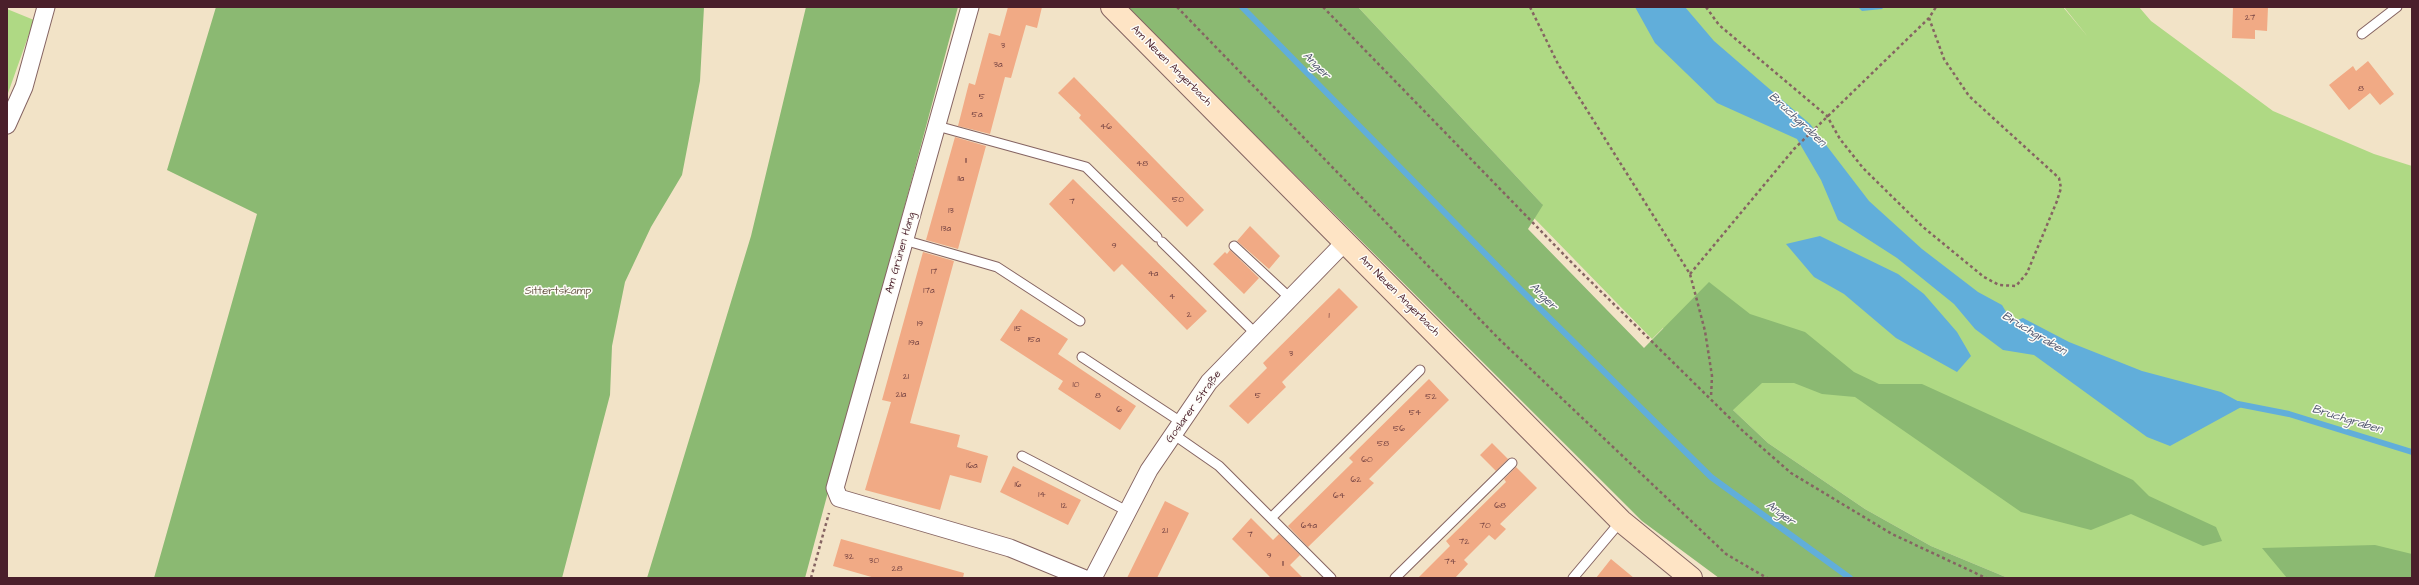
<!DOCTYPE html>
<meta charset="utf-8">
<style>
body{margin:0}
#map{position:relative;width:2419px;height:585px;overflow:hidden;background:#f2e3c7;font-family:"Architects Daughter",sans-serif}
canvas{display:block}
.frame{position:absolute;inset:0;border:8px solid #4a1f2b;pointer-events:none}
</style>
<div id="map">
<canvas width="2419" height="585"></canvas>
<div class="frame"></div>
</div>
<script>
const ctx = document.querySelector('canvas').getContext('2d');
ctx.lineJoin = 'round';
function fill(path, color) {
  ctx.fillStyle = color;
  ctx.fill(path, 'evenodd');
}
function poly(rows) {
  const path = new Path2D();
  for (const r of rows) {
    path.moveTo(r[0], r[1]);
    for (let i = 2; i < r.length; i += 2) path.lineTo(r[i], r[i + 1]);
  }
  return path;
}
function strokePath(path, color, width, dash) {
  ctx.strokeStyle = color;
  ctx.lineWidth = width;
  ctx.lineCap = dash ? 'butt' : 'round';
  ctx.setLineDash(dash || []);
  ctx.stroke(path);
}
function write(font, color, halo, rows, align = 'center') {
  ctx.font = font + ' "Architects Daughter",sans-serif';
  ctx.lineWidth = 3;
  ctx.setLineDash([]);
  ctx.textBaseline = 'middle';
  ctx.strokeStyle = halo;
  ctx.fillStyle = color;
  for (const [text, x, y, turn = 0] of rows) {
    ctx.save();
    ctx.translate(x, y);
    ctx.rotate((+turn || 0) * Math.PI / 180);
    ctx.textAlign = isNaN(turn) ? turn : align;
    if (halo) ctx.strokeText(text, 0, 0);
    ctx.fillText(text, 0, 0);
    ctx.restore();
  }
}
fill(poly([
 [1358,7,2063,7,2088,37,2064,7,2139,7,2151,21,2273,111,2374,154,2412,166,2412,578,2008,578,1931,546,1865,509,1768,443,1733,410,1663,328,1652,339,1534,218,1542,204],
 [7,9,34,20,7,96]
]), '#afd984');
fill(poly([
 [216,7,704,7,700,81,682,175,651,227,625,282,612,346,610,395,562,578,154,578,257,214,167,170],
 [806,7,958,7,805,578,647,578,751,236],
 [1127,7,1358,7,1543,205,1528,229,1644,348,1709,282,1750,314,1805,332,1854,372,1879,384,1922,384,2133,480,2149,496,2216,527,2222,541,2203,546,2131,514,2091,530,2021,512,1855,397,1822,394,1794,383,1762,383,1733,410,1768,443,1865,509,1931,546,2008,578,1719,578,1642,521],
 [2375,545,2412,554,2412,578,2287,578,2262,548]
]), '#8bb972');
fill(poly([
 [1635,7,1685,7,1714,41,1810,124,1869,201,1922,249,1978,292,2002,305,2012,322,2023,318,2069,342,2142,371,2221,392,2245,405,2170,446,2147,437,2034,355,2003,350,1975,329,1954,304,1897,258,1838,220,1821,180,1797,139,1717,103,1655,43],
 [1858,7,1884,7,1882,9,1862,11],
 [1820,236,1898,274,1924,294,1957,332,1971,356,1957,372,1896,338,1844,294,1814,277,1786,244]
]), '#61aeda');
strokePath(poly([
 [1242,7,1520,289,1711,477,1850,578],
 [2238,404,2289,414,2412,452]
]), '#61aeda', 6);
fill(poly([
 [1008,7,1042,7,1037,28,1026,25,1011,78,1005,77,990,134,958,126,969,83,975,85,989,33,1000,36],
 [2233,7,2268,7,2267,31,2255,30,2255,39,2232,38],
 [2368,61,2394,94,2380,105,2370,93,2349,110,2329,85,2353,66,2356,71],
 [1074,77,1204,210,1187,227,1079,118,1081,115,1058,93],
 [955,137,986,146,958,249,926,240],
 [1073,179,1207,311,1187,330,1122,264,1114,272,1049,204],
 [1250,226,1280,256,1269,269,1237,241],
 [1230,250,1259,278,1244,294,1213,264,1225,252,1227,254],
 [923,252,954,261,910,423,960,435,957,447,988,456,981,483,950,475,940,510,865,490,891,402,882,400],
 [1339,288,1358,307,1282,382,1286,387,1248,424,1229,406,1267,368,1263,363],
 [1021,309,1068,339,1058,354,1136,406,1120,430,1058,389,1063,381,1000,340],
 [1429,379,1449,400,1369,479,1374,483,1308,547,1288,526,1353,462,1349,458],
 [1492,443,1508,459,1496,471,1480,455],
 [1013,466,1081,500,1068,525,1000,492],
 [1516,467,1537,488,1500,524,1506,529,1495,540,1489,535,1464,560,1468,564,1455,578,1418,578,1450,546,1446,541,1506,482,1504,479],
 [1165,501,1189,513,1157,578,1127,578],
 [1251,518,1273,540,1279,534,1300,555,1290,565,1303,578,1271,578,1232,539],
 [841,539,964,573,963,578,875,578,833,566],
 [1611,559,1634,578,1596,578]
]), '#f1aa85');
const lane = poly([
 [2362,34,2397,7],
 [937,126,1086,167,1157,237],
 [904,240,997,267,1080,321],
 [1162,242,1255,333],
 [1234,246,1290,298],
 [1082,357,1181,422],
 [1173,434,1219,466,1331,578],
 [1022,456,1127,511],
 [1272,517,1420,370],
 [1395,578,1512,463],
 [1573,578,1621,521]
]);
const street = poly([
 [970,7,835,488,839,498,1010,548,1083,578],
 [7,125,24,87,46,7],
 [1093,578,1149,470,1209,382,1345,242]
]);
const secondary = poly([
 [1112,7,1621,521,1691,578]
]);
strokePath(lane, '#856462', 11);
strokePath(street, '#856462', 19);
strokePath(secondary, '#856462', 24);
strokePath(poly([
 [1177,7,1499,339,1726,554,1767,578],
 [1323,7,1575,266,1744,432,1791,473,1892,534,1986,578],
 [1530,7,1558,64,1690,274,1705,331,1712,376,1711,397],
 [1706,7,1719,25,1827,116,1840,139,1863,168,1923,227,1984,277,1999,285,2016,286,2027,273,2057,201,2061,188,2059,178,1969,96,1944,59,1929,18],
 [1690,274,1794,149,1929,18,1936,7],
 [811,578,829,513]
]), '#856462', 2.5, [3, 3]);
strokePath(lane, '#fff', 9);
strokePath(street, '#fff', 17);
strokePath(secondary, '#fee4c5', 22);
write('9px', '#744242', null, [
 ["27",2250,18],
 ["3",1003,46],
 ["3a",998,65],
 ["8",2361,89],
 ["5",982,97],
 ["5a",977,115],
 ["46",1106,127],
 ["11",966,161],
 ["48",1142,164],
 ["11a",961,179],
 ["50",1178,200],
 ["7",1072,202],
 ["13",951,211],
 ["13a",946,229],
 ["9",1114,246],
 ["17",934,272],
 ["4a",1153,274],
 ["17a",929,291],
 ["4",1172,297],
 ["2",1189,315],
 ["1",1329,316],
 ["19",920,324],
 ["15",1018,329],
 ["15a",1034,340],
 ["19a",914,343],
 ["3",1291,354],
 ["21",906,377],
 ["10",1076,385],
 ["21a",901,395],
 ["8",1098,396],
 ["5",1258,396],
 ["52",1431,397],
 ["6",1119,410],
 ["54",1415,413],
 ["56",1399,429],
 ["58",1383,444],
 ["60",1367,460],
 ["16a",972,466],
 ["62",1356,480],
 ["16",1018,485],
 ["14",1042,495],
 ["64",1339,496],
 ["12",1064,506],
 ["68",1500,506],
 ["64a",1309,526],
 ["70",1485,526],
 ["21",1165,531],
 ["7",1250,535],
 ["72",1464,542],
 ["9",1269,556],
 ["32",849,557],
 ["30",874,561],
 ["74",1450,562],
 ["11",1283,564],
 ["28",897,569]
]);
write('11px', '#4a1f2b', '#fdfcf7', [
 ["Am Neuen Angerbach",1171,66,45],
 ["Am Grünen Hang",901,253,-74],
 ["Am Neuen Angerbach",1399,296,45],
 ["Goslarer Straße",1194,407,-54]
]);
write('11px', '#685746', '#fdfcf7', [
 ["Sittertskamp",558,292]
]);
write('italic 12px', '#535871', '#fdfcf7', [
 ["Anger",1316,66,45],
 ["Bruchgraben",1797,120,43],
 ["Anger",1543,297,45],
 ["Bruchgraben",2034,334,31],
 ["Bruchgraben",2347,420,17],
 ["Anger",1780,514,36]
]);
</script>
